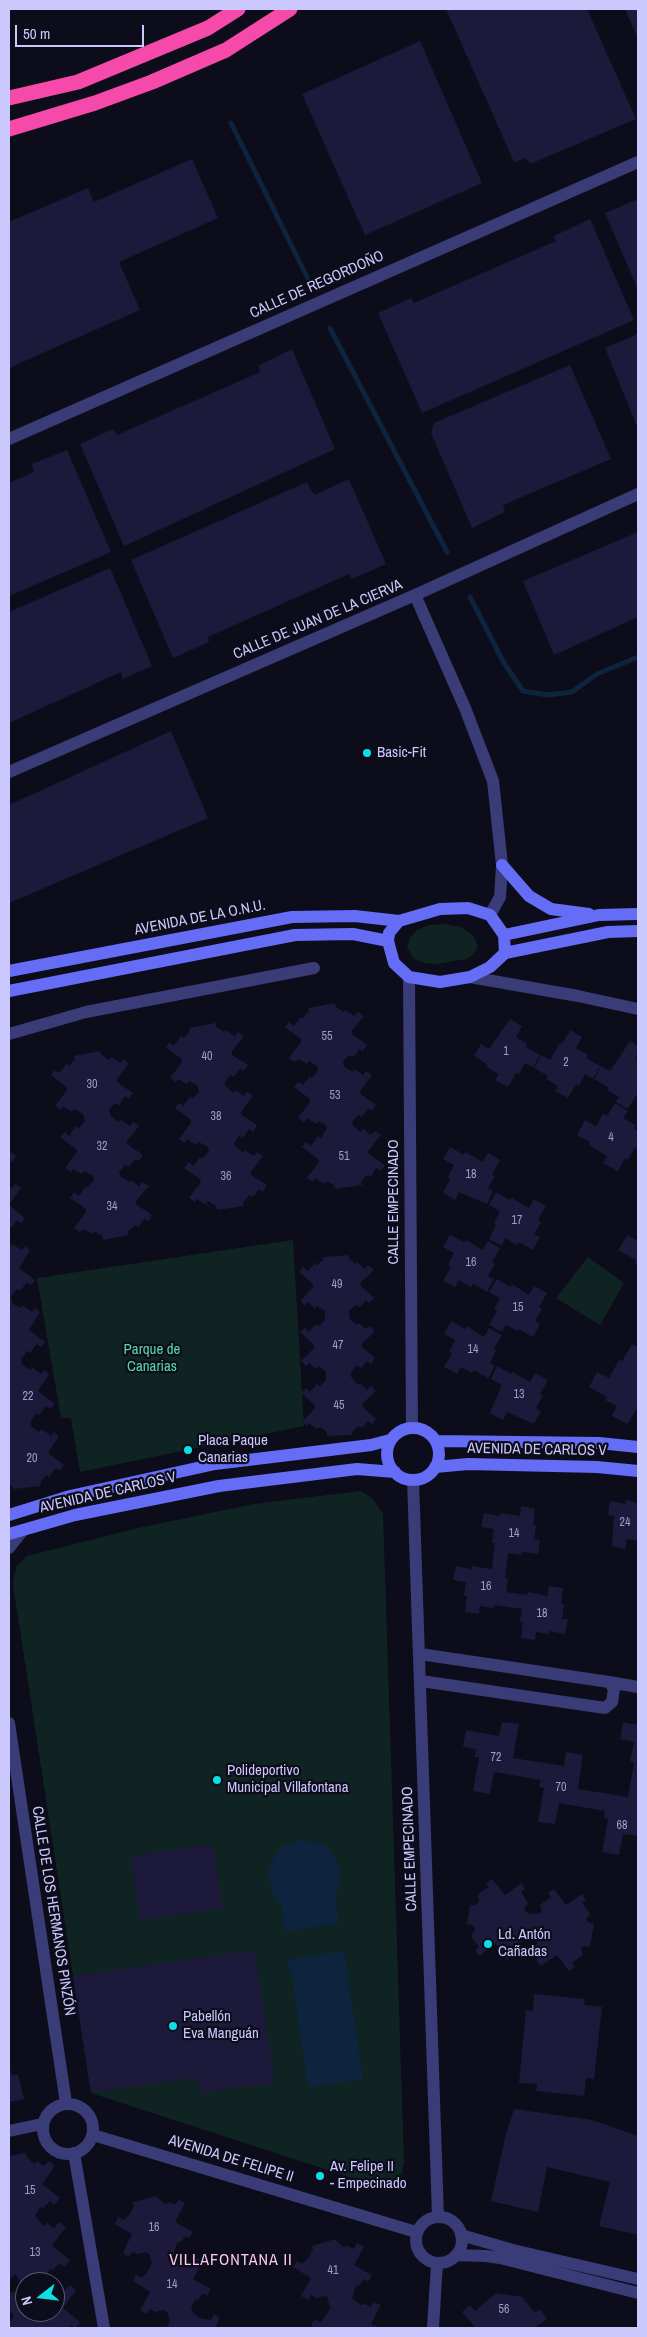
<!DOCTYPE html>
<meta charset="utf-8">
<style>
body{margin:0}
#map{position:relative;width:647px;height:2337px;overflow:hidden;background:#0d0c1a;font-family:"Archivo Narrow",sans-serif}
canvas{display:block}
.frame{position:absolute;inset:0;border:10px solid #cac8fc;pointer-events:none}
.north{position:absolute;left:15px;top:2272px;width:50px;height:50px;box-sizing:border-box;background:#0d0c1a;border:1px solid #595774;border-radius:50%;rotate:254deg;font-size:14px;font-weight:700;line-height:20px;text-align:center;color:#cac8fc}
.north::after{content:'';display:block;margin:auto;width:18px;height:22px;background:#0ddfe3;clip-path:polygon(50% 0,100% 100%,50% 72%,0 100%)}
.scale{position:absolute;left:15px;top:25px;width:129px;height:22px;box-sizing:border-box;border:2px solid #cac8fc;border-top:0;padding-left:6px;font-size:15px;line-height:18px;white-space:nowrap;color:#cac8fc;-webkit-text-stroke:4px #0d0c1a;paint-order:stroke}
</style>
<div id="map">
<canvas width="647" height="2337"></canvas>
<div class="frame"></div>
<div class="north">N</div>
<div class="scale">50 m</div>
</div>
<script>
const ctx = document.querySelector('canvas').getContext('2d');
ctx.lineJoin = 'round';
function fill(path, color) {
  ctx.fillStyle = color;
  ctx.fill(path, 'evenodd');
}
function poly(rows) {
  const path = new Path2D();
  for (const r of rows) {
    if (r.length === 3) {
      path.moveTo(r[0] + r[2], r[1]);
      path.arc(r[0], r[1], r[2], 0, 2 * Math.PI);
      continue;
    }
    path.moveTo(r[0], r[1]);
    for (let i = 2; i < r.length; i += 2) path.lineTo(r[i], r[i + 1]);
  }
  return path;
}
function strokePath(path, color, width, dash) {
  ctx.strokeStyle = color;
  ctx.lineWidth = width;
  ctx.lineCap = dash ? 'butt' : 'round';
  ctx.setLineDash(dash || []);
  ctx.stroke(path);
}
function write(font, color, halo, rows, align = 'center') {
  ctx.font = font + ' "Archivo Narrow",sans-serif';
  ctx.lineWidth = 4.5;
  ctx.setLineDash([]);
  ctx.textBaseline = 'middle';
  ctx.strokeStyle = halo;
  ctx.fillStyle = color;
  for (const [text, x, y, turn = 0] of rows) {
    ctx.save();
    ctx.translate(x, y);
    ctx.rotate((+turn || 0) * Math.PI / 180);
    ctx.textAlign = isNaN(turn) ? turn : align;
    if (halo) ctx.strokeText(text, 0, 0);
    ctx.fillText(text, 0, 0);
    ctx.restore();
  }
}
fill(poly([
 [444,924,461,927,473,935,478,946,473,955,467,959,436,964,424,963,414,959,407,947,410,938,417,930,429,925],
 [293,1240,304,1426,80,1472,71,1418,61,1418,37,1278],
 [588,1257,624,1283,600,1325,556,1298],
 [361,1491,372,1498,383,1513,404,2162,402,2173,395,2179,386,2184,374,2185,91,2093,13,1584,16,1567,27,1556,138,1528,254,1504]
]), '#0f2422');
fill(poly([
 [300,1840,322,1844,329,1849,339,1866,340,1883,335,1899,339,1923,285,1932,282,1905,273,1894,268,1873,277,1852,285,1845],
 [344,1951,363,2079,308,2087,291,1970,288,1970,287,1960]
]), '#0e233d');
strokePath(poly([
 [231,123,311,285],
 [330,328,447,552],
 [470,597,504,663,523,691,548,695,572,692,597,674,638,657]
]), '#0e233d', 5);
fill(poly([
 [446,9,587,9,636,119,530,164,526,158,514,162],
 [625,9,638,9,638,38],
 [420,41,482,183,365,235,302,94],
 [192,159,218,218,119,262,140,310,9,368,9,222,88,188,94,202],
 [638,199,638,290,605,213],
 [590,219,634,320,422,413,378,313,411,298,414,303,556,241,554,236],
 [638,334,638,429,605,348],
 [292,349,335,449,124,546,80,444,113,429,117,435,260,372,258,366],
 [570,365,611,459,503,505,505,512,472,528,431,433,434,423],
 [67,450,111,552,9,596,9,483,34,472,32,464],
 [349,479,386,564,352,579,349,574,208,637,209,642,173,658,131,560,307,482,314,495],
 [638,532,638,617,554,655,523,581],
 [110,568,152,666,123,679,121,672,9,723,9,612],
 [171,731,208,818,9,903,9,805],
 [335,1003,336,1007,344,1012,345,1010,354,1016,358,1012,364,1016,351,1032,352,1034,367,1045,363,1051,359,1049,354,1057,349,1055,343,1062,344,1066,353,1072,354,1069,363,1075,366,1071,372,1075,360,1091,361,1094,376,1105,372,1111,368,1108,362,1117,358,1115,352,1122,353,1126,361,1132,363,1129,371,1135,375,1131,381,1135,368,1151,369,1154,385,1165,381,1171,376,1168,371,1177,367,1175,361,1182,362,1185,335,1189,335,1186,326,1181,324,1184,315,1178,313,1182,307,1178,319,1162,318,1159,302,1147,306,1142,311,1146,318,1136,321,1138,327,1128,326,1125,318,1121,316,1124,307,1118,304,1122,298,1118,310,1102,310,1099,294,1087,298,1082,303,1085,310,1076,312,1078,318,1071,317,1066,309,1061,307,1064,298,1059,295,1062,289,1058,301,1042,301,1039,285,1027,289,1022,294,1026,301,1017,303,1018,309,1011,308,1008],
 [510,1019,522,1026,516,1037,527,1044,526,1047,540,1055,533,1067,525,1063,519,1074,516,1073,508,1087,495,1080,499,1074,486,1067,488,1065,474,1056,481,1044,489,1049],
 [216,1023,216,1027,224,1032,226,1030,235,1036,238,1032,244,1036,232,1051,232,1055,248,1065,244,1071,240,1069,234,1077,230,1075,224,1084,233,1093,235,1090,244,1096,247,1092,253,1096,241,1112,242,1115,257,1125,253,1132,249,1129,243,1138,239,1135,234,1144,243,1153,245,1150,254,1156,257,1152,263,1156,251,1172,251,1175,267,1185,263,1192,259,1189,253,1197,249,1195,243,1203,244,1206,217,1210,216,1206,208,1201,206,1205,197,1199,195,1202,189,1198,201,1182,200,1179,184,1168,189,1162,193,1166,200,1157,203,1158,209,1151,207,1146,198,1142,196,1145,187,1139,185,1143,179,1139,191,1123,191,1120,175,1108,179,1103,183,1106,190,1097,193,1098,199,1092,198,1086,189,1081,187,1084,178,1079,176,1082,170,1078,182,1062,182,1059,166,1048,169,1042,174,1046,181,1036,184,1038,190,1031,189,1028],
 [570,1030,582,1037,576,1048,588,1055,586,1058,600,1066,593,1079,585,1074,579,1086,576,1084,568,1098,555,1091,558,1086,546,1079,548,1076,534,1068,541,1055,550,1060,560,1043,562,1044],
 [630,1041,638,1046,636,1060,638,1061,638,1096,636,1095,628,1109,616,1102,619,1097,607,1090,608,1087,594,1079,601,1066,610,1071],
 [100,1051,101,1054,109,1060,111,1057,120,1063,123,1059,129,1063,117,1079,117,1082,133,1093,129,1099,125,1096,119,1105,115,1103,109,1110,111,1116,119,1122,121,1120,130,1126,133,1122,139,1126,127,1141,127,1144,143,1155,139,1161,135,1159,129,1167,125,1165,119,1172,121,1177,129,1182,131,1180,139,1186,142,1182,149,1186,136,1201,137,1205,152,1215,149,1221,144,1219,139,1227,135,1225,128,1232,129,1235,103,1240,102,1236,94,1231,92,1234,83,1229,80,1232,74,1228,86,1212,86,1209,70,1198,74,1192,79,1196,86,1186,88,1188,94,1179,93,1176,84,1171,82,1174,73,1169,71,1172,65,1168,77,1152,76,1149,60,1137,65,1132,69,1136,76,1126,79,1128,85,1121,83,1114,74,1109,72,1112,63,1106,61,1110,55,1106,67,1090,66,1087,51,1075,54,1070,59,1073,66,1064,69,1066,75,1059,74,1056],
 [615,1103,628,1111,623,1118,636,1125,634,1128,638,1131,638,1149,635,1147,628,1160,625,1158,618,1171,603,1163,607,1156,589,1145,590,1142,577,1135,585,1120,596,1126,603,1114,607,1116],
 [450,1147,464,1155,465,1152,483,1162,488,1153,500,1160,492,1175,495,1176,488,1188,493,1191,487,1204,459,1192,455,1200,443,1193,450,1179,448,1177,454,1165,443,1159],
 [9,1151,16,1156,12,1162,9,1159],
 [15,1184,21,1188,9,1205,9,1186,12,1188],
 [496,1192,510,1200,512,1198,529,1208,534,1199,546,1206,538,1220,541,1222,534,1234,540,1237,533,1250,519,1242,517,1245,505,1238,502,1246,489,1239,496,1225,494,1223,500,1211,489,1205],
 [9,1205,25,1218,21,1223,17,1220,10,1229,9,1228],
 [450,1235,464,1242,466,1240,483,1250,488,1241,500,1248,492,1262,495,1264,488,1276,494,1279,487,1292,473,1284,471,1287,459,1280,455,1287,443,1281,451,1267,448,1265,454,1253,443,1247],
 [627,1235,638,1241,638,1265,635,1263,636,1260,618,1250],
 [12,1244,22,1250,25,1246,30,1250,19,1268,35,1280,31,1285,27,1282,20,1291,17,1289,11,1297,12,1303,20,1308,22,1305,32,1312,35,1308,40,1312,29,1330,45,1342,41,1347,37,1344,30,1353,27,1351,21,1359,22,1365,30,1370,32,1367,41,1374,44,1370,49,1374,38,1391,55,1404,50,1409,46,1406,39,1415,36,1413,31,1421,31,1426,39,1432,42,1429,51,1436,54,1432,59,1436,48,1453,64,1465,60,1471,56,1468,49,1477,46,1475,40,1483,41,1486,14,1489,9,1483,9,1246],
 [349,1255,349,1258,355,1264,357,1262,365,1269,368,1265,374,1270,360,1283,361,1286,374,1298,369,1303,366,1300,360,1307,356,1305,349,1311,350,1319,357,1325,359,1323,366,1329,370,1326,375,1331,362,1344,362,1347,375,1358,371,1364,367,1361,361,1368,357,1365,351,1372,351,1377,358,1385,360,1383,367,1390,371,1386,376,1391,362,1404,363,1407,376,1419,372,1424,368,1421,362,1428,358,1426,352,1432,352,1435,327,1436,327,1432,320,1427,317,1429,309,1423,307,1426,302,1422,315,1408,315,1405,301,1393,306,1388,310,1392,317,1384,320,1386,326,1380,326,1372,319,1366,316,1369,309,1363,306,1366,301,1361,314,1348,314,1345,300,1332,305,1328,309,1332,316,1324,319,1326,325,1320,325,1311,317,1306,315,1309,308,1302,305,1305,300,1301,313,1287,313,1284,299,1272,303,1267,308,1271,315,1263,317,1265,324,1259,323,1257],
 [497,1279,510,1287,512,1284,529,1295,534,1286,547,1293,539,1307,542,1309,535,1321,540,1324,533,1337,519,1329,518,1331,506,1325,502,1332,489,1325,497,1311,494,1310,500,1298,489,1292],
 [451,1321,465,1329,467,1326,484,1337,489,1328,502,1335,494,1349,496,1350,490,1363,495,1366,488,1378,474,1370,472,1373,461,1367,457,1374,444,1367,452,1353,449,1352,455,1340,444,1334],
 [632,1344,638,1347,638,1407,627,1424,612,1416,617,1406,605,1400,607,1397,589,1387,597,1372,609,1378,619,1360,622,1361],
 [497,1366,511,1374,513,1372,530,1382,535,1373,548,1380,540,1394,543,1396,536,1408,541,1411,534,1424,507,1412,503,1420,490,1413,502,1385,491,1379],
 [626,1500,638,1503,638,1541,627,1539,625,1549,612,1546,614,1516,608,1515,610,1501,626,1504],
 [521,1506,535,1509,533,1525,536,1525,534,1539,540,1540,538,1554,522,1552,521,1555,508,1553,505,1578,508,1578,506,1592,527,1595,528,1592,547,1596,549,1586,563,1588,561,1604,564,1604,562,1619,568,1619,565,1634,549,1631,549,1634,536,1632,535,1640,521,1638,523,1622,520,1622,522,1609,494,1605,493,1608,480,1606,479,1614,465,1612,467,1596,464,1596,466,1582,453,1580,456,1566,472,1569,472,1566,492,1569,495,1543,492,1543,494,1529,481,1527,484,1513,499,1516,500,1513,520,1516],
 [502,1722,519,1724,513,1758,564,1766,566,1752,583,1755,578,1789,628,1797,634,1763,630,1762,634,1742,620,1739,623,1722,638,1725,638,1836,623,1834,619,1855,602,1852,608,1819,604,1818,605,1811,559,1803,555,1824,538,1822,544,1788,539,1787,541,1780,494,1772,490,1794,473,1791,479,1757,475,1757,476,1749,463,1747,466,1730,499,1736],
 [213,1844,223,1908,140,1920,131,1856],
 [492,1879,505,1895,521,1883,525,1889,521,1892,528,1903,524,1909,526,1912,532,1914,542,1913,540,1905,551,1897,548,1893,554,1889,566,1905,582,1894,586,1900,582,1902,590,1914,586,1920,588,1922,594,1924,590,1947,584,1946,581,1949,583,1955,572,1963,575,1967,569,1971,557,1955,541,1966,536,1960,540,1957,532,1947,537,1944,537,1941,535,1938,523,1935,520,1937,521,1945,511,1952,513,1956,507,1960,496,1944,479,1956,475,1950,479,1947,471,1936,475,1929,473,1925,467,1924,470,1905,475,1905,479,1902,478,1894,489,1887,486,1883],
 [254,1950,275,2083,201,2093,197,2077,91,2093,73,1976],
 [534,1994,585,1999,584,2005,602,2007,594,2079,586,2078,584,2096,536,2091,537,2084,519,2083,526,2010,533,2011],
 [9,2065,12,2076,18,2074,24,2099,9,2102],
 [514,2109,592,2120,638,2136,638,2235,599,2226,610,2182,547,2167,538,2212,491,2201,505,2138],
 [25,2153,26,2156,34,2164,37,2161,44,2166,49,2161,55,2166,42,2184,60,2198,54,2205,50,2201,43,2208,40,2207,35,2216,44,2226,47,2223,54,2228,59,2222,66,2227,52,2246,70,2260,65,2267,60,2263,53,2270,50,2269,45,2276,48,2282,25,2282,25,2312,55,2312,55,2288,58,2285,65,2290,70,2285,76,2290,63,2308,80,2322,76,2328,71,2325,68,2328,9,2328,9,2323,14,2315,9,2310,9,2296,12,2291,15,2293,21,2282,15,2274,11,2278,9,2277,9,2156],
 [156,2196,165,2204,169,2202,175,2205,179,2200,185,2203,175,2222,193,2232,189,2238,185,2236,182,2241,177,2243,174,2253,175,2256,183,2261,187,2260,193,2263,196,2257,203,2261,193,2279,211,2289,207,2296,203,2293,199,2299,195,2300,191,2307,193,2313,200,2318,211,2320,214,2314,220,2318,215,2328,166,2328,170,2321,167,2312,163,2310,156,2312,150,2309,147,2314,140,2310,150,2292,133,2281,136,2275,142,2278,148,2271,152,2263,150,2255,146,2252,138,2254,132,2252,129,2257,123,2253,132,2234,115,2224,118,2217,124,2220,130,2214,134,2206,133,2202],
 [335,2239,343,2247,348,2246,354,2249,357,2243,364,2247,354,2265,372,2275,368,2282,364,2279,360,2285,356,2286,352,2298,361,2305,365,2304,371,2307,374,2302,381,2305,371,2324,379,2328,315,2328,311,2326,314,2319,320,2322,326,2316,330,2308,327,2296,317,2298,311,2295,308,2300,301,2296,311,2278,293,2267,297,2261,302,2264,309,2257,313,2249,312,2246],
 [496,2293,522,2297,535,2313,540,2309,547,2319,534,2328,474,2328,475,2327,462,2312,470,2305,475,2311]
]), '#1d193a');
strokePath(poly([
 [9,439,638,162],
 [415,595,465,708,493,781,502,865,500,897,490,915],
 [9,772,415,595,638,494],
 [409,977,412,1428],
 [470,977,578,996,638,1009],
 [9,1034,86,1012,314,968],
 [413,1480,438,2217],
 [9,1548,23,1530],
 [420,1654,609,1682,614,1689,612,1702,605,1708,421,1681],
 [609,1682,638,1687],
 [9,1723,66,2103],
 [68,2129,25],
 [9,2131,37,2125,43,2126],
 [93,2135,416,2232],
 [74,2153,104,2328],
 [439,2240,23],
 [461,2235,513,2250,638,2279],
 [456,2255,486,2256,500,2258,638,2293],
 [433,2328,437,2263]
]), '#393c77', 12);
strokePath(poly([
 [502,865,529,896,551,909,589,914],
 [468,908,490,915,504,935,505,953,490,967,470,977,440,982,409,977,394,963,388,941,389,933,399,921,440,909,468,908],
 [504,935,599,915,638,914],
 [505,953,608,932,638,931],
 [9,971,292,917,355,916,399,921],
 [9,991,295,935,353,934,388,941],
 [413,1454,26],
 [436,1441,599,1443,638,1447],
 [435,1467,468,1464,597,1467,638,1471],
 [9,1515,70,1496,215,1464,371,1445,390,1440],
 [9,1534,75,1515,219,1486,357,1469,395,1472]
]), '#656df6', 12);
strokePath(poly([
 [9,98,78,82,208,28,238,9],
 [9,129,95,103,152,82,226,50,290,9]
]), '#f54aaa', 15);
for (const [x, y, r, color] of [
 [367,753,5,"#0ddfe3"],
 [188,1450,5,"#0ddfe3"],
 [217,1780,5,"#0ddfe3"],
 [488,1944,5,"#0ddfe3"],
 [173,2026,5,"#0ddfe3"],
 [320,2176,5,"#0ddfe3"]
]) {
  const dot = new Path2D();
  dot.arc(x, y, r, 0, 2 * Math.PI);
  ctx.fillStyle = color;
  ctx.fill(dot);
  strokePath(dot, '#0d0c1a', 2);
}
write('12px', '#9f9ccc', null, [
 ["55",327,1037],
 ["1",506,1052],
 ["40",207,1057],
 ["2",566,1063],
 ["30",92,1085],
 ["53",335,1096],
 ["38",216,1117],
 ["4",611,1138],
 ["32",102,1147],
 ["51",344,1157],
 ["18",471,1175],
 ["36",226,1177],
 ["34",112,1207],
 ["17",517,1221],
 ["16",471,1263],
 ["49",337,1285],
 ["15",518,1308],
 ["47",338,1346],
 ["14",473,1350],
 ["13",519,1395],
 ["22",28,1397],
 ["45",339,1406],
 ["20",32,1459],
 ["24",625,1523],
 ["14",514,1534],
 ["16",486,1587],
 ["18",542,1614],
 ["72",496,1758],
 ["70",561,1788],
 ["68",622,1826],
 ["15",30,2191],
 ["16",154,2228],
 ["13",35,2253],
 ["41",333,2271],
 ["14",172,2285],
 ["56",504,2310]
]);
write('15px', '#cac8fc', '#0d0c1a', [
 ["CALLE DE REGORDOÑO",317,285,-24],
 ["CALLE DE JUAN DE LA CIERVA",318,620,-23],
 ["AVENIDA DE LA O.N.U.",200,918,-11],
 ["CALLE EMPECINADO",394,1202,-90],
 ["AVENIDA DE CARLOS V",537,1450,1],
 ["AVENIDA DE CARLOS V",108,1493,-13],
 ["CALLE EMPECINADO",410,1849,-92],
 ["CALLE DE LOS HERMANOS PINZÓN",53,1911,81],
 ["AVENIDA DE FELIPE II",231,2159,17]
]);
write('15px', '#cac8fc', '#0d0c1a', [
 ["Basic-Fit",377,753],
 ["Placa Paque",198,1441],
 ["Canarias",198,1458],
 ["Polideportivo",227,1771],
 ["Municipal Villafontana",227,1788],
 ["Ld. Antón",498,1935],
 ["Cañadas",498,1952],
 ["Pabellón",183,2017],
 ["Eva Manguán",183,2034],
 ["Av. Felipe II",330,2167],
 ["- Empecinado",330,2184]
], 'left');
write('15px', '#5ad6ad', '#0d0c1a', [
 ["Parque de",152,1350],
 ["Canarias",152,1367]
]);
ctx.letterSpacing = '1px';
write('16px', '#fccaee', '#0d0c1a', [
 ["VILLAFONTANA II",231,2261]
]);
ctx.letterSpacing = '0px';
</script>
